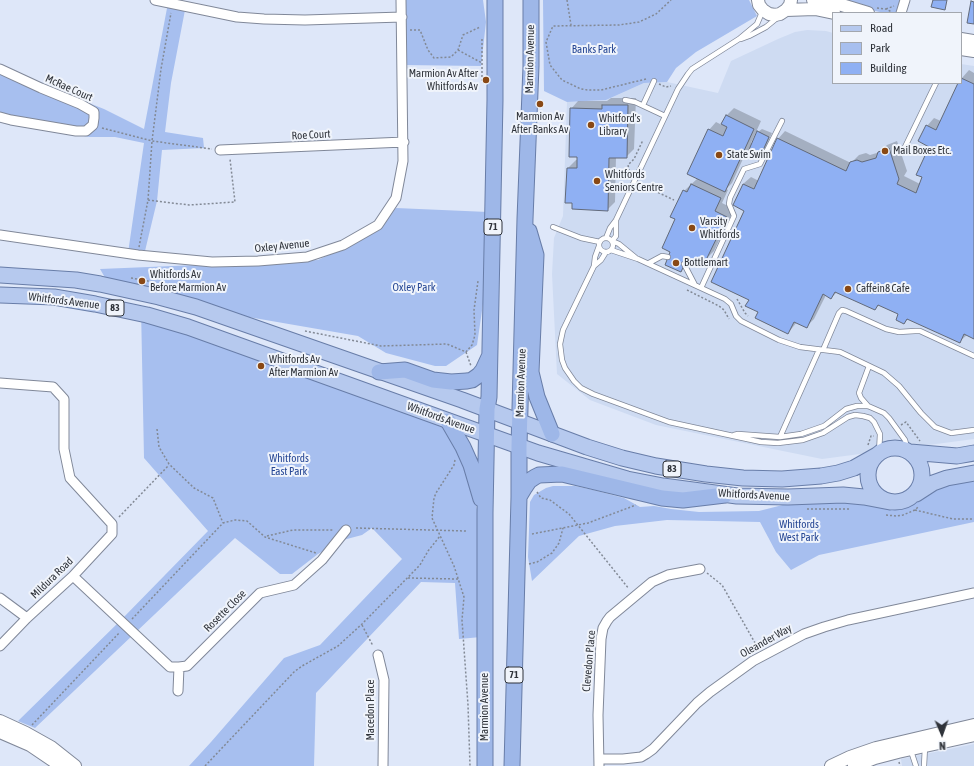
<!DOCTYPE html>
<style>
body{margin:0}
#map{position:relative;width:974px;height:766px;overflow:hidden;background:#dee7f9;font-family:"Asap Condensed",sans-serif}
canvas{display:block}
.legend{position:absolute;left:832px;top:12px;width:130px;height:72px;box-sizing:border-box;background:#f0f4fb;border:1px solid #a3a7ae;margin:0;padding:5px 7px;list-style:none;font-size:12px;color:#2f333a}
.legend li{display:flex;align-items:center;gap:8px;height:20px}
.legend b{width:20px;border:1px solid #a3a7ae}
.north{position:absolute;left:922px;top:714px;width:40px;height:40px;-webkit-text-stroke:3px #f0f4fb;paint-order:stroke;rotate:178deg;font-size:11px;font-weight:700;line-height:16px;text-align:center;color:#2f333a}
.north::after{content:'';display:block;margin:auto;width:14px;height:18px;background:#2f333a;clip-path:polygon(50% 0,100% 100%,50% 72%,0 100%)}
</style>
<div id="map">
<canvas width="974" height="766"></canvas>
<ul class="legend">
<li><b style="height:5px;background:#b6c9ee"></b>Road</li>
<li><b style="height:11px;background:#a7bfef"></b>Park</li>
<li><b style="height:11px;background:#8fb0f3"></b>Building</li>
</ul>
<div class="north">N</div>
</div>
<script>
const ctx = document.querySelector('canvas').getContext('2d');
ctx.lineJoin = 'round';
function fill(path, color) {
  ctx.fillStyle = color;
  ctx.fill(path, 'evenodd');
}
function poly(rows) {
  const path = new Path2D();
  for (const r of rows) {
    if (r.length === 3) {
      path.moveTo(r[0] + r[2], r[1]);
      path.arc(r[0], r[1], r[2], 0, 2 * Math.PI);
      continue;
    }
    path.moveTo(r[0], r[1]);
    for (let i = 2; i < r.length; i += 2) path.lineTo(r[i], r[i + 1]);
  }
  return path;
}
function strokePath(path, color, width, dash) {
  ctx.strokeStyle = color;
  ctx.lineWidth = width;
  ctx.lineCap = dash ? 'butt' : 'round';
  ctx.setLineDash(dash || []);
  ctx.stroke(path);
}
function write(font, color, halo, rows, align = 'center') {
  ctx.font = font + ' "Asap Condensed",sans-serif';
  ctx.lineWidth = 4;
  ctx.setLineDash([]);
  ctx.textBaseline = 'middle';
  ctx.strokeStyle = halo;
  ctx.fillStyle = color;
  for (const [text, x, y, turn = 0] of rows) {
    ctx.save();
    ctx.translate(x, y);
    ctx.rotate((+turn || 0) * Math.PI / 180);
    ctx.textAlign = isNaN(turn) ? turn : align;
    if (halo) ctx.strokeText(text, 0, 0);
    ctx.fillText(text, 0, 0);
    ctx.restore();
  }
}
fill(poly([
 [807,30,826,31,833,33,833,83,961,83,961,64,974,66,974,439,822,459,656,425,590,400,557,374,552,274,554,238,563,216,567,102,606,100,644,83,667,82,718,93,731,61,778,39,795,32],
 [974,744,974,766,902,766,901,759]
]), '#cedbf2');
fill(poly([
 [402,0,483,0,486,22,481,66,403,65],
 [543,0,749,0,757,16,696,52,676,68,667,82,644,83,606,100,567,102,544,91],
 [830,0,900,0,896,13,884,13],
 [168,3,185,10,171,83,165,132,203,138,204,148,162,150,157,201,145,251,128,253,144,143,115,137,89,137,0,121,0,68,104,109,144,129],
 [396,208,488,212,486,283,477,345,446,366,435,366,386,353,358,336,231,314,107,281,100,269,318,260,364,238,383,223],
 [141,308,436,420,451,436,474,494,480,525,481,637,459,639,455,583,421,582,316,693,314,766,189,766,211,742,284,658,320,645,402,559,372,528,362,535,343,540,318,554,292,574,280,574,235,538,35,728,18,721,121,620,208,531,144,458],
 [959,480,974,482,974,522,819,555,791,570,776,552,760,522,667,520,615,526,579,536,532,581,528,557,530,502,534,495,546,488,553,486,575,486,593,490,624,498,640,507,654,506,671,509,699,512,759,511,818,496,855,498,896,509,915,503,930,491]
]), '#a7bfef');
fill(poly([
 [969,70,974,73,974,338,967,335,960,341,909,318,904,323,899,313,880,304,875,309,837,292,831,298,826,295,814,319,806,327,797,322,788,333,759,311,750,300,743,184,751,177,759,181,778,139,785,131,851,163,859,155,866,153,870,155,880,152,887,145,897,141,907,171,904,176,920,184,930,146,927,126,934,118,941,121,959,83,961,83,962,78],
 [611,98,636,98,634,149,626,157,616,157,615,202,607,210,568,168,576,160,578,160,571,109,578,101,607,101],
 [734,108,761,121,751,143,752,144,758,132,762,129,772,133,763,153,760,156,747,150,732,183,726,189,728,190,722,203,734,209,714,251,706,259,704,258,699,264,690,259,688,264,680,271,672,252,677,219,684,191,698,178,709,130,716,122,722,125,726,116]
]), '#0003');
const building = poly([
 [933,0,947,0,945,10,931,7,933,0],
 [971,1,974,2,974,24,967,23,971,1],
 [961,78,974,84,974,339,964,334,960,343,907,319,904,324,896,320,898,314,878,305,875,310,835,292,831,299,823,294,807,328,794,322,788,334,755,318,758,312,745,306,749,300,711,282,744,211,733,205,743,184,754,189,777,138,846,171,850,162,857,160,862,162,876,158,878,152,889,148,899,179,897,184,916,193,922,177,916,175,929,147,918,141,926,125,936,130,958,83,961,83,961,78],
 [602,105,628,105,627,158,609,158,608,211,572,209,572,203,565,203,567,168,577,168,577,157,569,157,570,108,602,109,602,105],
 [726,115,754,129,725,192,687,174,708,129,723,136,727,127,721,124,726,115],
 [757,131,769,137,760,157,748,152,757,131],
 [691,184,721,198,715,211,727,217,706,260,702,258,699,265,687,259,681,272,665,265,670,252,662,248,675,219,670,217,683,190,687,192,691,184]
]);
fill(building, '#8fb0f3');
strokePath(building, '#626a7a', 1);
const service = poly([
 [741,39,749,36,766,27,777,18],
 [625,100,635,102,665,116],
 [643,105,654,81],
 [904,149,936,83],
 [616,220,616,236,612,241,619,244,636,258],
 [553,227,581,238,600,242],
 [606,245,7],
 [606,238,610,228,616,220,678,89,688,74,692,69,739,39,757,24,763,10],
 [599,246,595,257,594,266,563,330,560,344,562,360,565,368,574,381,581,388,593,394,669,422,761,442,778,443,803,440,823,433,848,417,855,415,863,416,870,418,874,422,880,434,879,453],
 [611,250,638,259,725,299,731,304,736,316,741,321,779,340,800,347,840,352,884,373,899,386,921,413,935,427,951,433,974,430],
 [649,263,662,256,668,257],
 [684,264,695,285],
 [594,266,601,260,606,252],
 [701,288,734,216,729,204,730,198,744,169,760,164,782,121],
 [823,350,839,313,842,310,846,311,886,329,899,332,915,331,920,331,974,356],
 [868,406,861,398,859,393,869,366],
 [734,435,738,434,780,437,801,434,824,426,846,409,857,406,868,406,884,413,889,418,905,440,908,451],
 [780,437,819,350],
 [911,751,916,766],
 [924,766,925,747]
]);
const minor = poly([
 [155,0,237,17,264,19,305,20,402,17],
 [901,13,905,0],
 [0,69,41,88,80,104,94,112,94,118,93,125,86,131,76,131,11,120,0,117],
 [220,150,404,142],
 [0,235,138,255,212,262,258,261,307,257,343,245,378,225,396,198,403,161,401,0],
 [0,383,53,387,64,399,64,449,70,478,112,524,112,534,73,576,27,618,0,646],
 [73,576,170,667,179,667],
 [0,598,27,618],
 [378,655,384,680,383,766],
 [178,691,179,667,187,666,260,593,294,585,322,560,346,530],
 [599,759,623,759,641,757,646,754,653,749,697,703,710,692,753,661,804,634,824,627,848,620,974,593],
 [599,766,598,715,601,639,603,628,607,621,610,617,652,582,668,575,700,569]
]);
const tertiary = poly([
 [758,0,759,5,763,10,769,14,775,15,780,14,786,10,790,5,791,0],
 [813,0,832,2,868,13],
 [786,10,815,9,834,13],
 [961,39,974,41],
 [961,49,974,51],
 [0,721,26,733,51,747,75,766],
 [0,732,30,745,61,766],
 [831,766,850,757,876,748,974,725],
 [854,766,875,758,898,752,974,735]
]);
const primary = poly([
 [0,275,76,280,100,284,159,297,196,307,462,400,587,447,622,458,656,466,706,474,743,478,782,479,821,476,838,473,854,468,877,455],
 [0,295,54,297,95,304,147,315,188,327,538,453,627,479,663,486,737,496,788,497,843,495,864,497,890,502],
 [895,475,27],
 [910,452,957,456,974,453],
 [916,494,933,483,947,478,974,473]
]);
const trunk = poly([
 [529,231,536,255,531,372,537,397,552,434],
 [379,372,405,370,433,380,451,382,467,381,472,380,479,375,483,370,489,357],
 [448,421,463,447,471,465,481,499],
 [519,497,525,487,529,481,535,477,539,475,562,474,662,498,683,500,725,495],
 [485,766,485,513,487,409,489,397,495,100,495,0],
 [512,766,519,497,519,446,525,219,531,66,531,0]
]);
strokePath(service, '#808899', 6);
strokePath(minor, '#808899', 11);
strokePath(tertiary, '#808899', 14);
strokePath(primary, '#687da8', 17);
strokePath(trunk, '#687da8', 17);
strokePath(poly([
 [567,0,571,25],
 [877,8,886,9,892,12],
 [886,9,894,6],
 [410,30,420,30,428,50,434,58,451,57,458,50,463,35,480,27],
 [458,50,482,63],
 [646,79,601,90,588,90,581,89,562,80,550,65,546,42,553,26,619,25,639,22,656,14,671,0],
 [482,81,482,39],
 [659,84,666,87,671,86],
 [102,128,152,141,212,149],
 [630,175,628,165,634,159,643,140],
 [640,184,674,200],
 [148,200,189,205,235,202,230,159],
 [139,247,148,200,152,141,161,69,171,13],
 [131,278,153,282],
 [687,290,719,306,724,310,729,319],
 [737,299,745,313,748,316],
 [305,331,381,346,447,344,466,352,472,345,475,335,474,310,478,281],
 [466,352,471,366],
 [901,425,906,422,920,441],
 [157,429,159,447,169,464,194,488,213,498,223,523],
 [868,445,871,436,874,436],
 [455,460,454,465,436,493,434,498,432,518,454,566,464,597,462,620,468,705,470,766],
 [537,492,541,498,550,500,569,514,629,589],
 [807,509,851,509],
 [915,510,953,519,974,519],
 [886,515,896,516,903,515,915,510,919,506],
 [119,517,169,465],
 [356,528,466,531],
 [532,534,588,523,636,505],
 [267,536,293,530,334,530],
 [529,564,537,562,552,553,559,543,563,528],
 [707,573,722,585,758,648],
 [408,578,458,579],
 [132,619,223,523,235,520,247,521,265,537,316,553],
 [362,625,373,646],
 [32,725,120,632],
 [899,762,900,766],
 [205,766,294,672,302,666,338,646,362,624,420,565,428,551,440,536]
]), '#828995', 1.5, [2, 2]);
strokePath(service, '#fff', 4.5);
strokePath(minor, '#fff', 9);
strokePath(tertiary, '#fff', 12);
strokePath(primary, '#b6c9ee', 15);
strokePath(trunk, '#9eb7e8', 15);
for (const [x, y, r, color] of [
 [486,80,4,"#894814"],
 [540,104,4,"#894814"],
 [591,125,4,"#894814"],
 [885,151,4,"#894814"],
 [719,155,4,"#894814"],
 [597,181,4,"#894814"],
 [692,228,4,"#894814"],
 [676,263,4,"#894814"],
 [142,281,4,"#894814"],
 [848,289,4,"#894814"],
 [261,366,4,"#894814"]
]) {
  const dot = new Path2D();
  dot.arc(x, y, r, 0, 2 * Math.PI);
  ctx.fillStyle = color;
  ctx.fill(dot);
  strokePath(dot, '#f0f4fb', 1.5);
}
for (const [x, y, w] of [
 [493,227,18],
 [115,308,18],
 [672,469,18],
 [514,675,18]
]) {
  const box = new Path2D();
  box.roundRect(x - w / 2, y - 8, w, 16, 3);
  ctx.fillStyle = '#f0f4fb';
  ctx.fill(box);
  strokePath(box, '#2f333a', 1);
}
write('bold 10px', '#2f333a', null, [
 ["71",493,227],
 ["83",115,308],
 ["83",672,469],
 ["71",514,675]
]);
write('11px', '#254694', '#f0f4fb', [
 ["Banks Park",594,50],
 ["Oxley Park",414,288],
 ["Whitfords",289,459],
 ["East Park",289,472],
 ["Whitfords",799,525],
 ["West Park",799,538]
]);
write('11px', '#2f333a', '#f0f4fb', [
 ["Marmion Avenue",530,59,-89],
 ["McRae Court",69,88,24],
 ["Roe Court",311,135,-3],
 ["Oxley Avenue",282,246,-6],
 ["Whitfords Avenue",64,301,7],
 ["Marmion Avenue",521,383,-88],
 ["Whitfords Avenue",441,418,20],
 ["Whitfords Avenue",754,495,3],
 ["Mildura Road",52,578,-44],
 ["Rosette Close",225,611,-45],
 ["Oleander Way",766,641,-29],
 ["Clevedon Place",589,661,-85],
 ["Marmion Avenue",485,707,-90],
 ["Macedon Place",371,710,-90]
]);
write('11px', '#2f333a', '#f0f4fb', [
 ["Marmion Av After",478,74,"right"],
 ["Whitfords Av",478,87,"right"],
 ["Marmion Av",540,117,"center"],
 ["After Banks Av",540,130,"center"],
 ["Whitford's",599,119],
 ["Library",599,132],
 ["Mail Boxes Etc.",893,151],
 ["State Swim",727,155],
 ["Whitfords",605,175],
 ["Seniors Centre",605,188],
 ["Varsity",700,222],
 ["Whitfords",700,235],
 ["Bottlemart",684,263],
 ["Whitfords Av",150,275],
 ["Before Marmion Av",150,288],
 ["Caffein8 Cafe",856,289],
 ["Whitfords Av",269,360],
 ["After Marmion Av",269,373]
], 'left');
</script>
